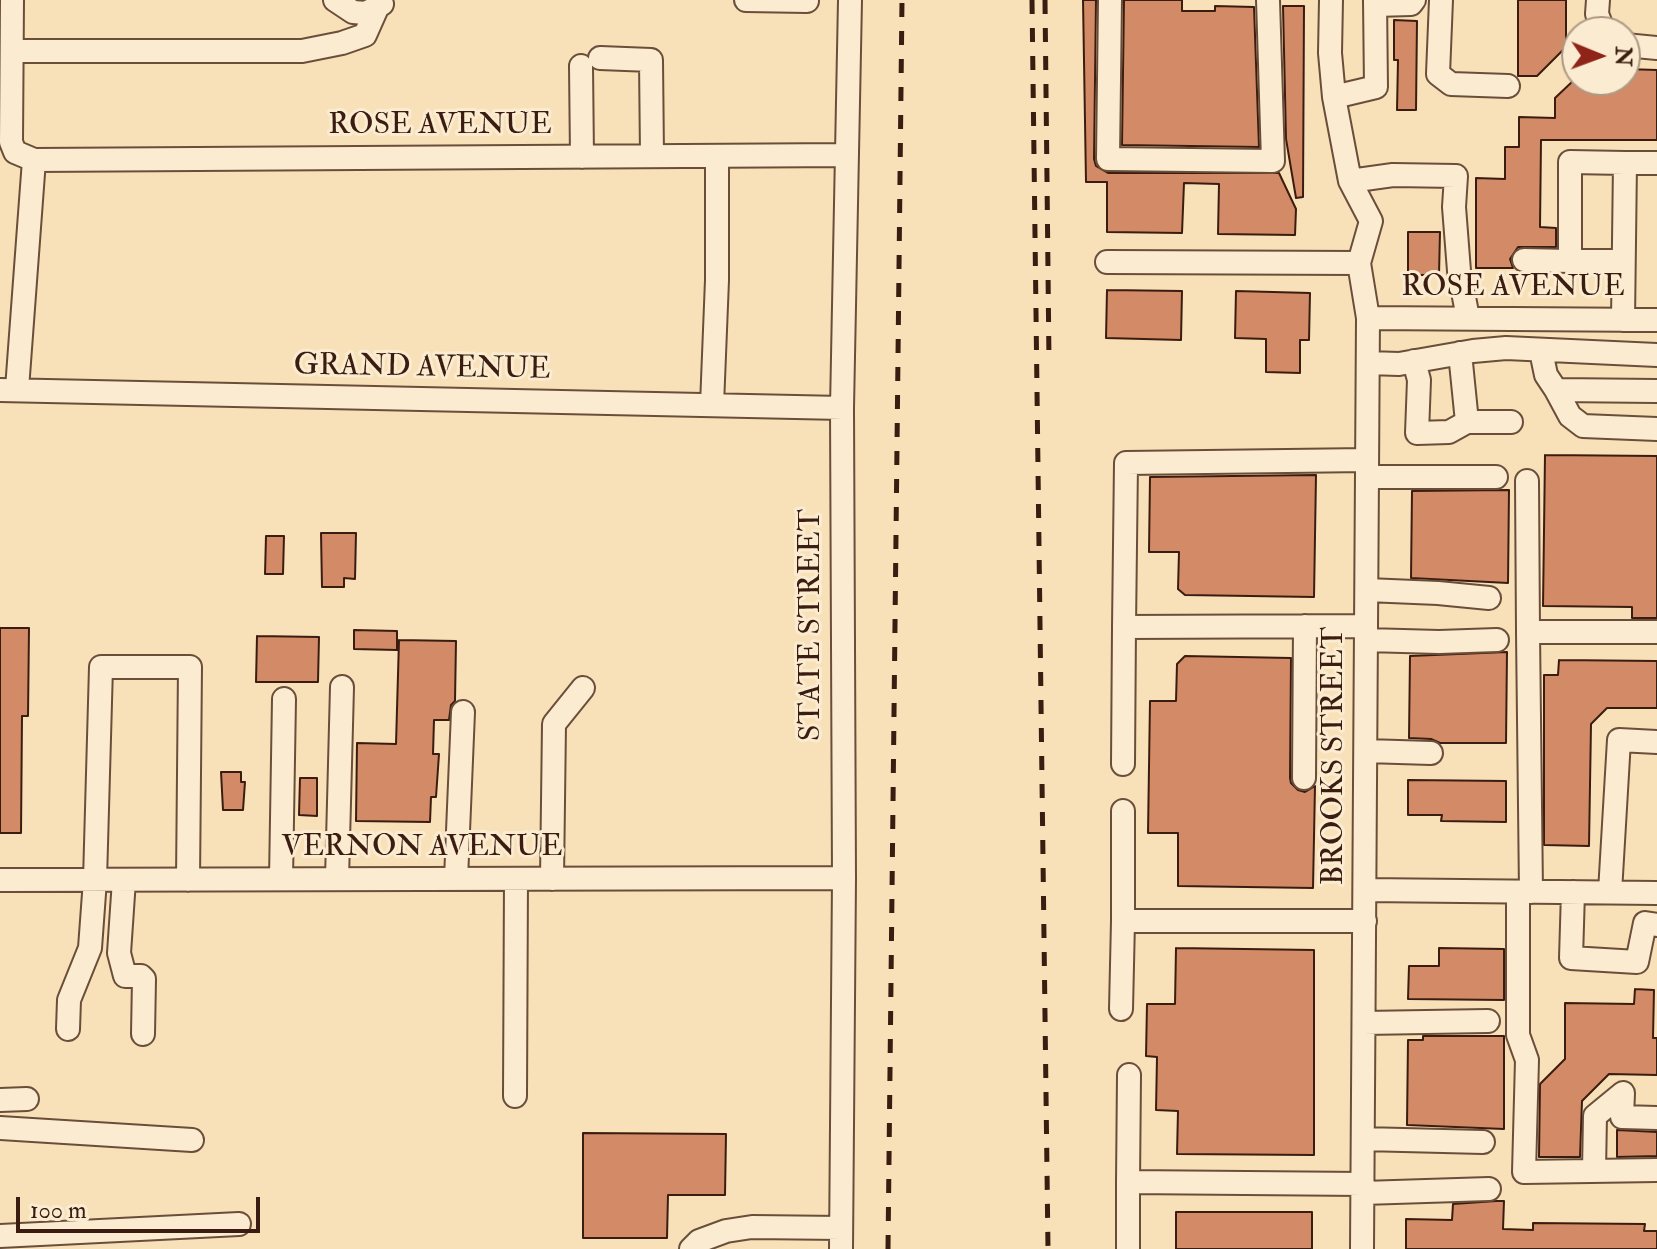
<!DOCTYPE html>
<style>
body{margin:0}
#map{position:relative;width:1657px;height:1249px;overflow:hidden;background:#f8e0b8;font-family:"IM FELL Double Pica",serif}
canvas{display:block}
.north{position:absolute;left:1561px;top:16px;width:80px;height:80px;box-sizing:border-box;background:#faebd1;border:2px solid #ad9984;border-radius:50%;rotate:91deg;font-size:22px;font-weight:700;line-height:32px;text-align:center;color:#3a1d10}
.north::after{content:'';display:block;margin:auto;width:28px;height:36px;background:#8f2418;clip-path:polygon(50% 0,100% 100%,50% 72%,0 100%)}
.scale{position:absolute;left:16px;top:1197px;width:244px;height:36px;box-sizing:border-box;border:4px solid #3a1d10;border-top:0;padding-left:10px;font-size:24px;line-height:28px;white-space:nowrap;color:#3a1d10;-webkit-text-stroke:6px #faebd1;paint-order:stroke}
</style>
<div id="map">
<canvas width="1657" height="1249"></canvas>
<div class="north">N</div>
<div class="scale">100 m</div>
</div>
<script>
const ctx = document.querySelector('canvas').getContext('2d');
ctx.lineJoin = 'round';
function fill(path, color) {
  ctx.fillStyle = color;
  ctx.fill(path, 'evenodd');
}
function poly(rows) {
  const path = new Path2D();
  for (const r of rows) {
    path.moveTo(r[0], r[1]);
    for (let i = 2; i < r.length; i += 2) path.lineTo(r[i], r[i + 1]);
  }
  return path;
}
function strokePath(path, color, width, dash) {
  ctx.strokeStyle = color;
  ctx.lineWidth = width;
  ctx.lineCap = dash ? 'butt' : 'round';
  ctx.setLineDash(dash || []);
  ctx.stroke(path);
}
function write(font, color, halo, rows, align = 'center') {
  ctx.font = font + ' "IM FELL Double Pica",serif';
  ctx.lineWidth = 6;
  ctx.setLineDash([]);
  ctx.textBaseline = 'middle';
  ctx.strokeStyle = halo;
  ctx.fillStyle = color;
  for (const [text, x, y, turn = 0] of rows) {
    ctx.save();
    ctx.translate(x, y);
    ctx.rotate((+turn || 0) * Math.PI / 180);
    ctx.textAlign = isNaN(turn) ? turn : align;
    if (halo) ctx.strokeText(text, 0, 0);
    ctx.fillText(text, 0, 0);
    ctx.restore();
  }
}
const building = poly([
 [1083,0,1096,0,1094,159,1096,166,1108,173,1279,173,1296,209,1295,235,1218,234,1219,184,1184,183,1182,233,1107,232,1107,182,1086,182,1083,0],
 [1124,0,1182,0,1182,11,1215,11,1215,6,1254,7,1259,147,1122,145,1124,0],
 [1518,0,1566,0,1566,47,1537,76,1518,76,1518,0],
 [1283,6,1304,6,1303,197,1296,198,1286,139,1283,6],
 [1394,20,1417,21,1416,110,1397,110,1398,60,1394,60,1394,20],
 [1625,69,1657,70,1657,140,1541,140,1540,227,1556,228,1556,247,1518,247,1510,259,1513,268,1476,268,1476,178,1505,179,1505,147,1519,147,1519,117,1555,118,1555,98,1574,80,1625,80,1625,69],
 [1408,232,1440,232,1439,275,1408,275,1408,232],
 [1107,290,1182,291,1181,340,1106,338,1107,290],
 [1236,291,1310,293,1309,340,1300,340,1300,373,1266,372,1266,339,1235,338,1236,291],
 [1545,455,1657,456,1657,618,1632,618,1632,607,1543,606,1545,455],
 [1316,475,1314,597,1185,595,1178,589,1179,552,1149,552,1150,477,1316,475],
 [1509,490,1508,583,1411,578,1412,491,1509,490],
 [321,533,356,533,355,579,344,578,344,587,322,587,321,533],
 [266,536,284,536,283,574,265,574,266,536],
 [0,628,29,628,28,716,22,716,21,833,0,833,0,628],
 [354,630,397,631,397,650,354,649,354,630],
 [257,636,319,637,318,682,256,682,257,636],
 [399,640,456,641,455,701,451,705,449,720,434,720,433,754,439,754,436,797,431,797,430,822,356,821,357,743,396,744,399,640],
 [1507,652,1506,743,1440,743,1431,739,1409,738,1410,656,1507,652],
 [1185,656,1291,658,1290,778,1291,783,1298,790,1305,792,1315,786,1313,888,1178,886,1178,833,1148,833,1150,701,1176,701,1177,664,1185,656],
 [1559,660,1657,661,1657,708,1607,708,1591,724,1589,846,1544,845,1544,675,1558,675,1559,660],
 [221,772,241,772,241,782,245,782,243,810,223,810,221,772],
 [300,778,317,778,317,816,299,815,300,778],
 [1408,780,1506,781,1506,822,1441,821,1442,815,1408,815,1408,780],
 [1176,948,1314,950,1314,1155,1177,1154,1178,1111,1156,1110,1157,1057,1146,1056,1147,1004,1175,1004,1176,948],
 [1439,948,1504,949,1504,1000,1408,999,1409,966,1439,966,1439,948],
 [1635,989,1654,990,1653,1038,1657,1038,1657,1075,1609,1074,1582,1101,1580,1157,1539,1157,1540,1084,1565,1059,1565,1003,1634,1004,1635,989],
 [1423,1036,1504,1036,1504,1129,1407,1125,1408,1040,1423,1040,1423,1036],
 [1617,1130,1657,1132,1657,1156,1617,1157,1617,1130],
 [583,1133,726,1134,725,1195,668,1195,667,1238,583,1238,583,1133],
 [1496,1201,1504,1201,1503,1229,1533,1230,1533,1223,1645,1224,1644,1231,1657,1231,1657,1249,1406,1249,1406,1219,1452,1220,1453,1204,1496,1201],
 [1176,1212,1312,1212,1312,1249,1176,1249,1176,1212]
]);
fill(building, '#d38a66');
strokePath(building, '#3a1d10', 2);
const minor = poly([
 [12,0,11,142,15,152,34,160,846,155],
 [335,0,353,12,366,13,382,4],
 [746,0,807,1],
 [1110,0,1108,159,1273,161,1268,0],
 [1331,0,1330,53,1334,97,1350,181,1371,221,1359,263,1368,318,1362,1249],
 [1441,0,1438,74,1451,84,1508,86],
 [1598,0,1597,14,1604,32],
 [1375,5,1411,4,1414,0],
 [1625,45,1657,48],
 [12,51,302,51,342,43,365,35,377,8],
 [600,58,651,60,652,156],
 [581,66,582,157],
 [1334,97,1376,87,1375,0],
 [1625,163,1657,163],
 [1350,181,1393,175,1456,176,1454,207,1459,271,1468,318],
 [1524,260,1570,261],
 [1623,261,1570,261,1570,162,1625,163,1623,320],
 [1107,262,1359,263],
 [1368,318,1657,320],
 [1541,351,1546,375,1556,390,1657,391],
 [1414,361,1419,380,1417,433,1449,432,1467,422,1460,353],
 [1368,363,1399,364,1473,351,1506,348,1657,355],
 [17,389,34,160],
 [0,390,842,408],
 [1556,390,1570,416,1583,426,1657,429],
 [712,405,717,280,717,156],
 [1467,422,1511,422],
 [1367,477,1496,477],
 [1527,481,1528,632,1657,632],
 [1367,590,1438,593,1489,598],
 [1366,626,1124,627,1126,463,1367,460],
 [1528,632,1531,892],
 [1366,640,1439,642,1497,640],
 [1366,751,1431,753],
 [1123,764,1124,627],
 [1304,778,1305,626],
 [281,879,284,699],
 [337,879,342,687],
 [456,879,463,712],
 [552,879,554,724,583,688],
 [0,880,844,878],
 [124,880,119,953,125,976,141,976,144,979,143,1034],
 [1365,890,1657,893],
 [1518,892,1518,1035,1527,1060,1524,1172,1657,1170],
 [1573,892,1571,958,1637,962,1645,923,1657,925],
 [1610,892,1619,740,1657,742],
 [1123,921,1123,811],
 [1121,1009,1123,921,1365,921],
 [1364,1023,1488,1021],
 [68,1029,69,1000,90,948,95,880,101,667,190,667,188,880],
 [515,1096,516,879],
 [0,1100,27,1099],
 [0,1128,192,1140],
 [1363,1139,1483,1142],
 [1594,1171,1595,1116,1623,1093,1622,1117,1657,1118],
 [1128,1182,1129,1075],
 [1363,1193,1489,1189],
 [0,1236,239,1224],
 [691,1249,699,1241,726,1231,752,1227,841,1228],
 [841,1249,844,878,842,408,850,0],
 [1128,1249,1128,1182,1363,1184]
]);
strokePath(minor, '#6a4e3a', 26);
strokePath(minor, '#faebd1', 22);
strokePath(poly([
 [1032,0,1048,1249],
 [1045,0,1049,361],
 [888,1249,902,0]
]), '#3a1d10', 5, [14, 14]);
write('30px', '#3a1d10', '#faebd1', [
 ["ROSE AVENUE",440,127],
 ["ROSE AVENUE",1513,289],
 ["GRAND AVENUE",422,369,1],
 ["STATE STREET",813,625,-90],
 ["BROOKS STREET",1336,756,-90],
 ["VERNON AVENUE",422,849]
]);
</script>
